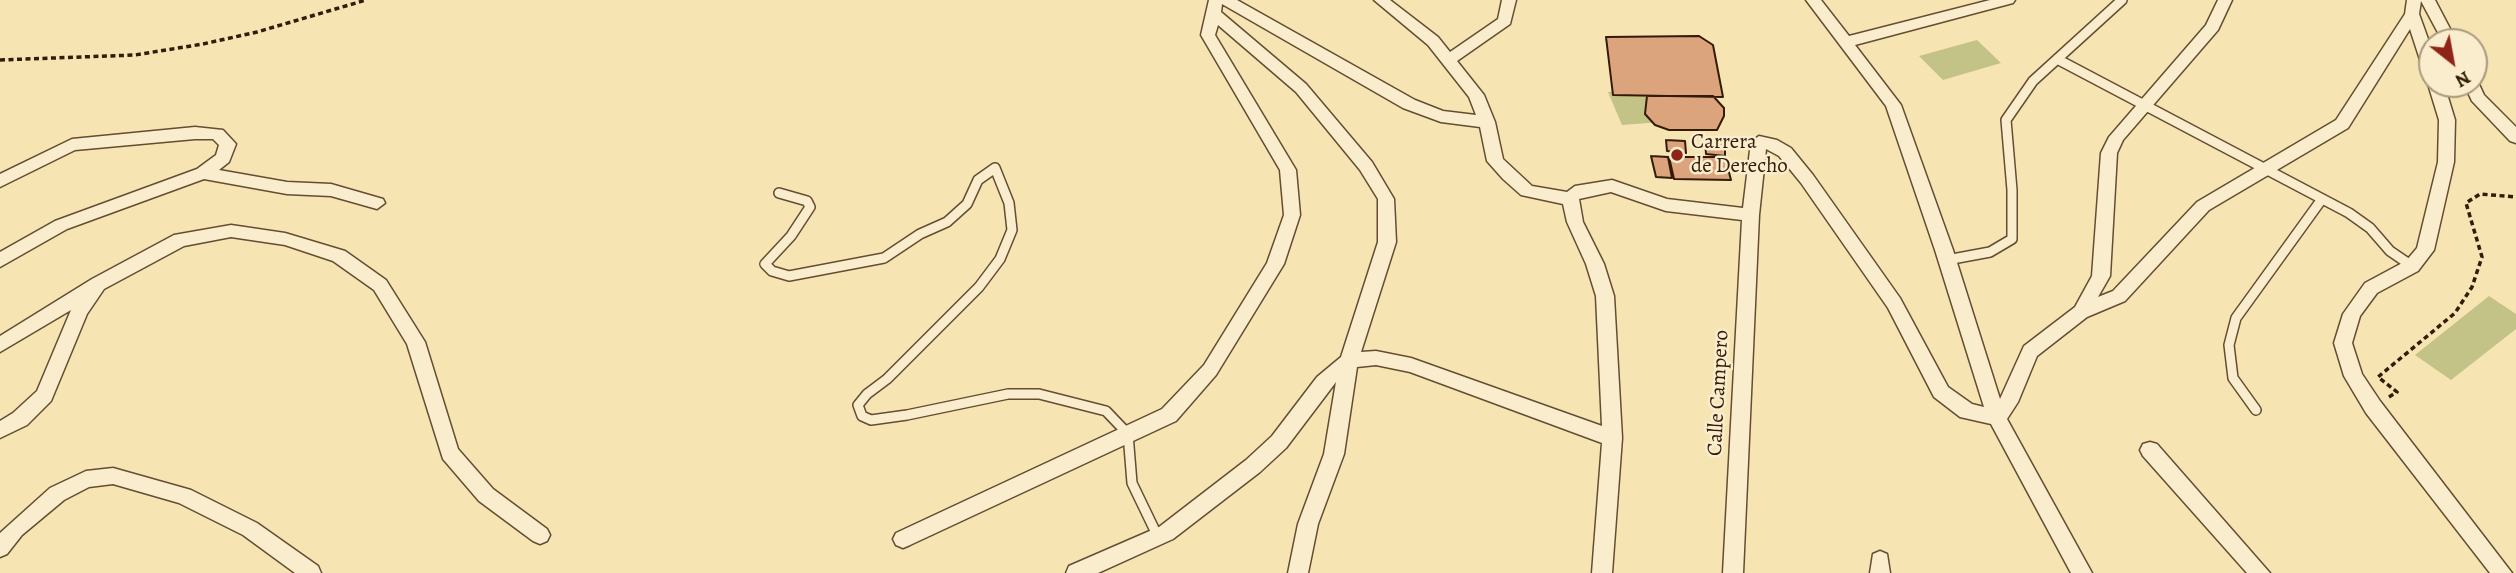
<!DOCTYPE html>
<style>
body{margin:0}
#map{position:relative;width:2516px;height:573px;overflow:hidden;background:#f6e4b2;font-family:Alegreya,serif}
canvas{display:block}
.north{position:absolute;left:2418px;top:28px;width:70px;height:70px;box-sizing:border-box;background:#f9edcd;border:2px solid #aa997e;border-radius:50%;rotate:149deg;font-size:19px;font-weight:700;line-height:28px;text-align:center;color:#341b07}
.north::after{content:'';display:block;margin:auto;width:24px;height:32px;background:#8f2418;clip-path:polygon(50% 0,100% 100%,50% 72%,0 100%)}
</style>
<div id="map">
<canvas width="2516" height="573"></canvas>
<div class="north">N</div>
</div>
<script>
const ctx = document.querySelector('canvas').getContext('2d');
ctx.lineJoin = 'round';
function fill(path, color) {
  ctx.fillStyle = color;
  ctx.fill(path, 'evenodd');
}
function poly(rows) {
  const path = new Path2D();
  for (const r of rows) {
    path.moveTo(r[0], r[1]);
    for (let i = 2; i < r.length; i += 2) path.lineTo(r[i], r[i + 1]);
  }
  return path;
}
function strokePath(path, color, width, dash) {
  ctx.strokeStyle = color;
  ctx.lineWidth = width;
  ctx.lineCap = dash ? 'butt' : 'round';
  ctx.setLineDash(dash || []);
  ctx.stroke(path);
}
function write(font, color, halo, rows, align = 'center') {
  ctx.font = font + ' Alegreya,serif';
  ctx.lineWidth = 5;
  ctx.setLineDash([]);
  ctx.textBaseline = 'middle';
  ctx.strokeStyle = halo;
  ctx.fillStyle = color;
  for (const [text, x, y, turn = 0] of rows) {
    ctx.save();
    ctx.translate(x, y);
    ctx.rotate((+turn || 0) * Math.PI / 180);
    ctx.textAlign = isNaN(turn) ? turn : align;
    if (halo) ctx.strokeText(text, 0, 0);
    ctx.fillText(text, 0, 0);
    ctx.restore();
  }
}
fill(poly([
 [1977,40,2001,63,1943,80,1919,56],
 [1684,85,1699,119,1622,125,1608,92],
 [2489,296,2516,314,2516,329,2451,380,2415,355]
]), '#c3c287');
const building = poly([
 [1699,36,1713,45,1723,97,1613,95,1606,37,1699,36],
 [1647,96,1713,96,1724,108,1724,116,1717,130,1669,130,1655,125,1645,114,1647,96],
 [1666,140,1685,141,1686,153,1667,151,1666,140],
 [1705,140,1725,142,1725,156,1706,154,1705,140],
 [1651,156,1668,157,1672,178,1656,177,1651,156],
 [1669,157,1725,157,1731,180,1674,179,1669,157]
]);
fill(building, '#dca47c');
strokePath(building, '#341b07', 2);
const lane = poly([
 [2057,59,2349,213,2370,228,2390,251,2412,266],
 [779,193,807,201,810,207,791,236,765,264,772,271,789,276,884,258,920,234,947,222,967,204,978,180,995,168,1009,203,1012,230,1000,259,979,287,887,379,867,394,858,405,862,416,871,420,907,415,1008,394,1039,394,1106,411,1128,434,1132,483,1158,537],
 [1947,260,1990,252,2012,239,2012,190,2006,120,2033,81,2122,0],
 [2256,410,2233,378,2229,345,2236,318,2322,199]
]);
const street = poly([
 [1209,0,1237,0,1415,100,1443,111,1476,115,1469,97,1428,45,1374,0,1390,0,1438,37,1450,52,1498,19,1502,0,1516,0,1510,24,1457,61,1484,95,1495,122,1503,159,1532,186,1567,192,1575,186,1612,180,1667,199,1743,208,1751,142,1759,136,1777,140,1791,148,1813,175,1900,298,1948,387,1972,404,1984,407,1935,250,1886,106,1806,0,1821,0,1849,36,1990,0,2015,0,2013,3,1855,45,1901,105,1953,250,2000,399,2024,346,2075,307,2092,276,2101,153,2109,137,2206,25,2218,0,2232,0,2218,30,2123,140,2117,153,2110,276,2098,297,2113,291,2197,202,2336,120,2405,14,2407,0,2435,0,2457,42,2443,42,2421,1,2419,14,2432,50,2432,77,2424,72,2410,29,2348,128,2209,210,2125,301,2087,317,2037,356,2018,402,2007,419,2092,573,2071,573,1991,424,1960,417,1934,397,1888,308,1801,183,1779,156,1766,149,1759,215,1743,573,1723,573,1742,220,1666,211,1611,192,1579,199,1583,222,1604,264,1614,296,1622,438,1612,573,1592,573,1602,443,1410,372,1376,365,1357,367,1344,454,1318,524,1308,573,1288,573,1298,524,1324,454,1336,382,1286,448,1260,472,1173,539,1098,573,1066,573,1069,566,1159,527,1246,460,1272,436,1317,377,1341,357,1378,242,1378,199,1360,170,1296,92,1218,25,1215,35,1296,170,1300,215,1284,264,1216,375,1176,421,910,545,903,548,896,545,893,539,896,533,1162,409,1204,365,1267,263,1284,215,1280,170,1201,35,1209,0],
 [1222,4,1403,108,1441,122,1480,127,1487,161,1503,179,1521,195,1563,204,1567,222,1586,264,1596,296,1602,426,1411,358,1376,351,1361,352,1396,242,1394,199,1372,162,1306,84,1221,12,1222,4],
 [2474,79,2477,80,2484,95,2516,127,2516,143,2510,141,2472,101,2464,84,2474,84,2474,79],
 [2432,80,2432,84,2444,84,2455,120,2454,162,2434,250,2418,271,2377,293,2360,316,2352,343,2362,374,2380,401,2512,573,2490,573,2366,413,2344,376,2334,343,2343,314,2365,283,2406,261,2417,248,2438,162,2439,120,2428,84,2432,80],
 [195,127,223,130,236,144,229,162,219,170,287,182,331,184,383,199,385,203,377,209,331,196,287,194,204,179,67,229,0,267,0,252,55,221,197,169,216,155,219,145,213,139,195,139,75,150,0,187,0,174,72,139,195,127],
 [231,225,285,233,345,251,386,280,425,342,458,449,493,489,547,529,550,535,547,541,540,544,533,541,479,501,443,459,407,344,374,290,333,261,285,245,231,237,184,246,104,289,87,314,51,401,27,425,0,438,0,421,13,413,37,391,71,310,0,352,0,336,92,279,174,235,231,225],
 [2150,442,2157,444,2270,573,2247,573,2143,456,2140,450,2143,444,2150,442],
 [113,468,191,490,257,523,318,566,321,573,295,573,243,535,179,503,113,484,89,487,64,500,22,535,7,554,0,557,0,533,50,488,86,471,113,468],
 [1880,551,1887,554,1890,573,1870,573,1873,554,1880,551]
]);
strokePath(lane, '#644d32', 12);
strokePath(street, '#644d32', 3);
strokePath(poly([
 [0,60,135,55,203,44,257,32,366,0],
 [2389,397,2397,392,2378,377,2455,313,2472,287,2482,257,2466,203,2480,194,2516,197]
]), '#341b07', 3.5, [5, 3.5]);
strokePath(lane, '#f9edcd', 9);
fill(street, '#f9edcd');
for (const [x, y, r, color] of [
 [1677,155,7,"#8f2418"]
]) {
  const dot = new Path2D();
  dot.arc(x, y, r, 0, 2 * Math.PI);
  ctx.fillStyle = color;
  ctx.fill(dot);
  strokePath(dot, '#f9edcd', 2.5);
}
write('21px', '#341b07', '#f9edcd', [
 ["Carrera",1691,143],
 ["de Derecho",1691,167]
], 'left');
write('21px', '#341b07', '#f9edcd', [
 ["Calle Campero",1719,393,-87]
]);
</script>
